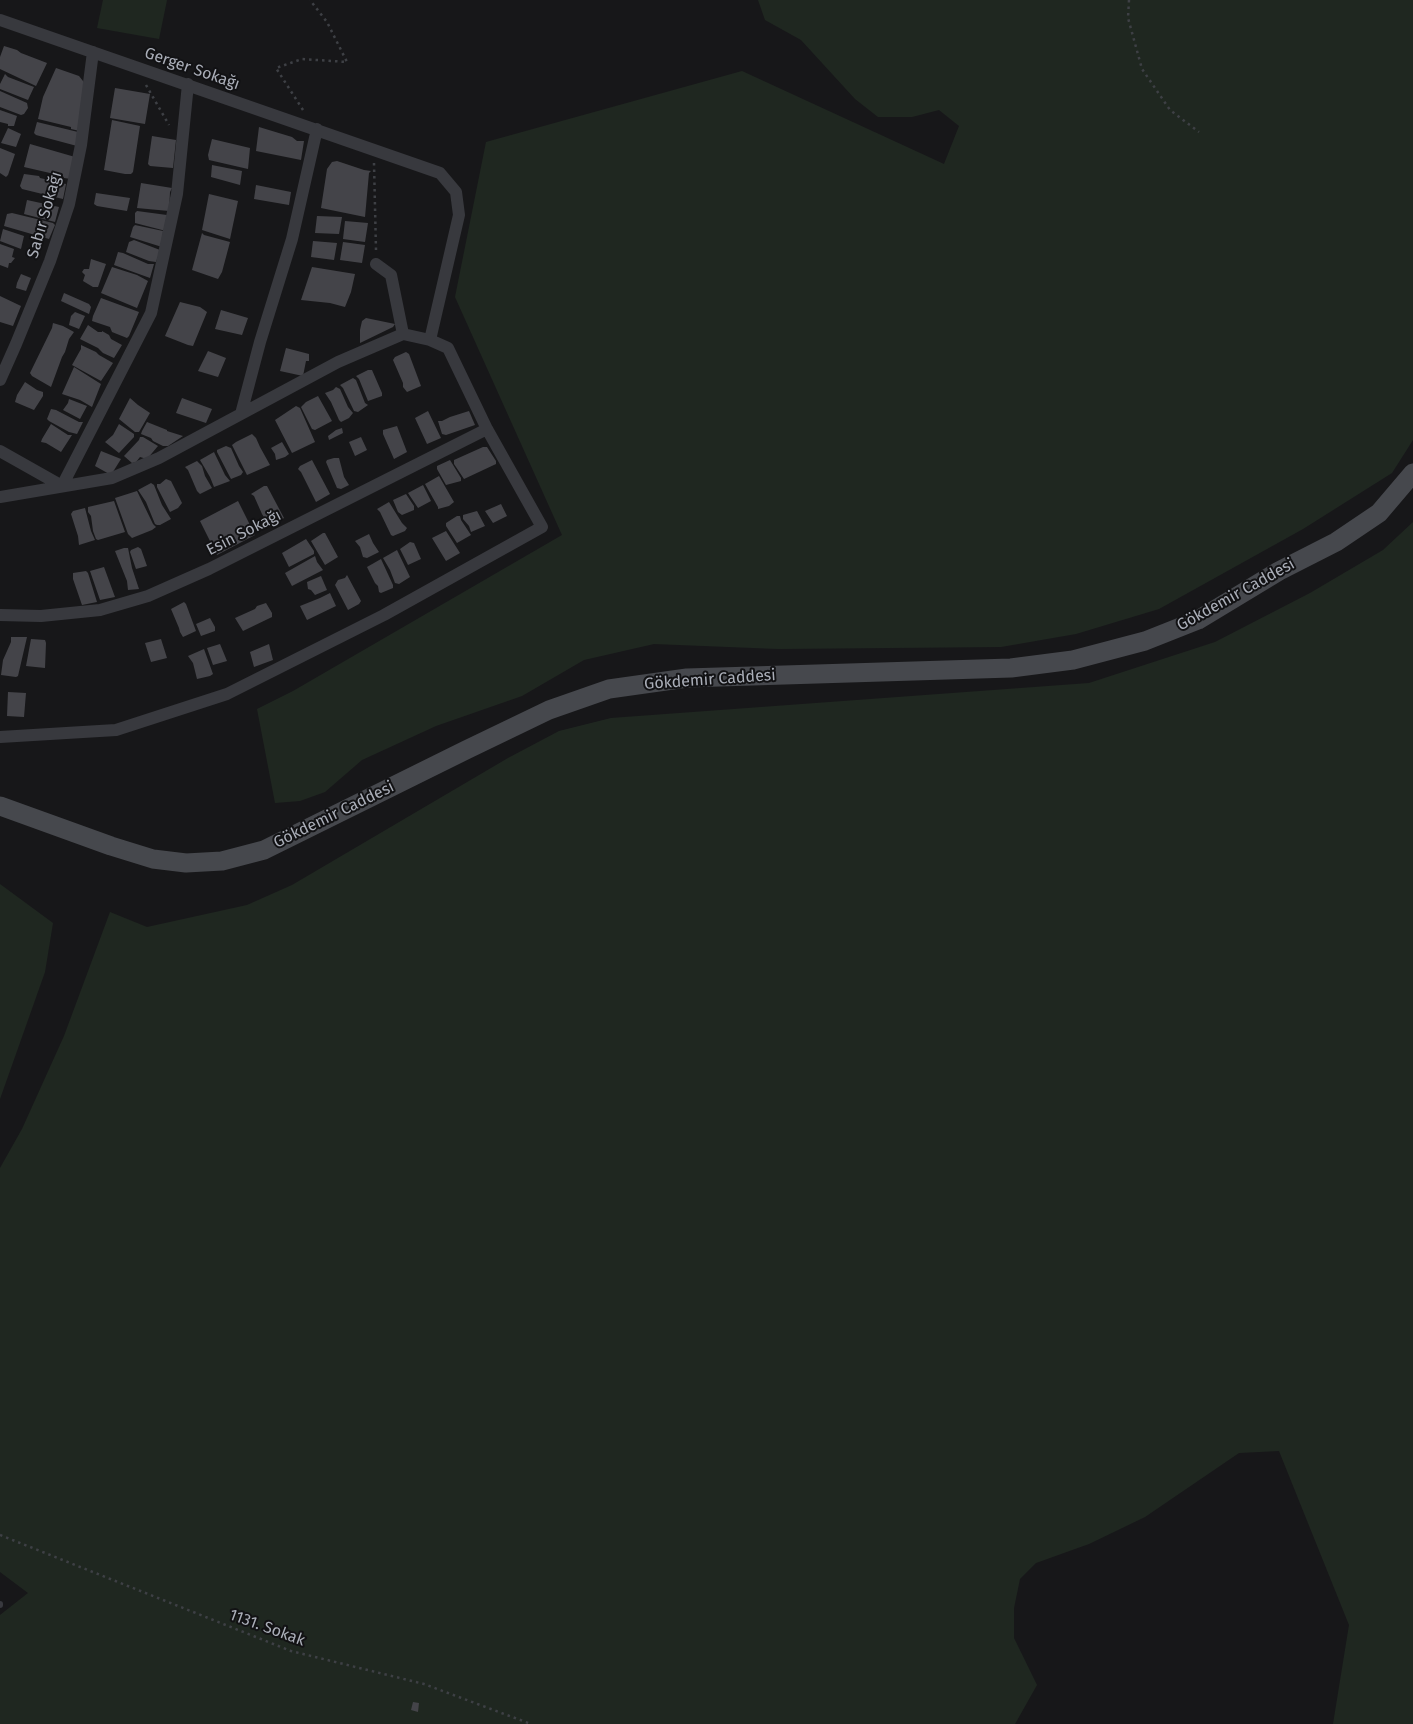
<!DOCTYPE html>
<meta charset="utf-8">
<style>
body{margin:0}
canvas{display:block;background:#171719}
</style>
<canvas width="1413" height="1724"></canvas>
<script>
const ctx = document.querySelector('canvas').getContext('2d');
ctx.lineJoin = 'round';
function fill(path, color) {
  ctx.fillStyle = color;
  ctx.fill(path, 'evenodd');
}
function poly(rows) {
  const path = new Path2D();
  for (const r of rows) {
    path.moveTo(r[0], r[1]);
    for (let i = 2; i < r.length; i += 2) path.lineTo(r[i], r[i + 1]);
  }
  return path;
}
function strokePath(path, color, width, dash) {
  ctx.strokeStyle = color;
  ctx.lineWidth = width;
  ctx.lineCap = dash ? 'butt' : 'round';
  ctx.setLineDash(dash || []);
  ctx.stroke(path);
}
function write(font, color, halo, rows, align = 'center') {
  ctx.font = font + ' "Fira Sans",sans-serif';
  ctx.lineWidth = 4;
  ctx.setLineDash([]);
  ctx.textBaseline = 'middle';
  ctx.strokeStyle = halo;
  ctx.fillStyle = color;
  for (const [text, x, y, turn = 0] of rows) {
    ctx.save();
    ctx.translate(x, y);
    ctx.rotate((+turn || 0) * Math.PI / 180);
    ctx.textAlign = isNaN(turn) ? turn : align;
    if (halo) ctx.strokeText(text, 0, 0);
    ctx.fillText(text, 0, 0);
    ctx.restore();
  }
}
fill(poly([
 [103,0,167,0,159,39,97,28],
 [758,0,1413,0,1413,440,1392,473,1303,529,1159,609,1076,634,1001,647,778,649,654,644,584,660,522,696,436,726,362,760,325,792,300,801,275,803,257,709,293,691,562,535,455,297,486,142,742,71,944,164,959,126,939,110,912,117,878,117,855,99,801,40,765,20],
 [1413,522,1413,1724,1333,1724,1349,1625,1279,1451,1239,1453,1145,1517,1089,1544,1036,1563,1020,1579,1014,1608,1014,1638,1037,1685,1015,1724,0,1724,0,1615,28,1593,0,1572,0,1168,22,1129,64,1036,110,912,147,927,247,905,292,885,508,758,559,731,611,718,1089,683,1215,642,1310,593,1383,550],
 [0,884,53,923,45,972,0,1099]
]), '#1f2720');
fill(poly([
 [4,46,17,50,21,53,47,63,36,86,0,69,0,57],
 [56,68,79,76,87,86,80,131,71,129,71,127,38,119,43,97],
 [5,74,8,77,34,87,28,100,0,89,0,84],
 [115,88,150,94,145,124,110,118],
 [0,91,27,103,28,108,24,114,21,115,0,107],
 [0,110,17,116,14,126,8,126,8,124,0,122],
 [112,120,140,126,133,172,131,174,125,174,104,170],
 [37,122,78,132,77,146,36,135,34,133],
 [259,127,292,137,297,141,304,141,301,160,256,151],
 [8,128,21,134,16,147,1,143],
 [152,136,176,140,173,168,150,166,148,164],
 [212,139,250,148,248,169,209,160,208,155],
 [30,144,75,157,71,179,64,178,63,176,24,167],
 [0,148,15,154,8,175,6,177,0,173],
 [337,161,364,170,371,171,369,173,365,217,321,208,327,169,332,162],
 [212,165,242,171,240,185,211,177],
 [24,174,39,176,40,178,66,184,63,199,22,189,20,186],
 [141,183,172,188,170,192,169,211,137,208],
 [256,185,291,192,289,205,254,199],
 [96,193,130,198,127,211,97,206,94,204],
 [209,194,238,201,230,239,202,230],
 [27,200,59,207,55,222,24,214],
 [137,211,167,215,166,231,135,223,135,213],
 [12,213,53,223,55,225,49,239,4,226,7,214],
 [317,216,342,217,339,234,315,233],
 [345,221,368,223,365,242,343,239],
 [135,225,163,231,162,247,130,237,133,227],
 [3,229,24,236,21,249,0,241],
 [202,233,204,235,230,242,222,272,218,279,192,270],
 [134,240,160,250,156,262,149,261,126,252,129,242],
 [313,241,337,243,334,260,311,257],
 [343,242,365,245,362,263,340,260],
 [0,244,14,249,12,257,15,258,11,263,9,263,8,268,0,265],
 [118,252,123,253,148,264,154,264,150,278,114,265],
 [91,259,106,264,98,287,93,287,83,281,85,275,82,272,84,269,89,269],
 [112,267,137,275,148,281,137,308,101,293],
 [312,267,355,274,351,292,345,307,330,303,301,300],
 [21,274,31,278,26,291,16,288,17,283],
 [64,293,89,304,91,307,89,314,61,301],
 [0,296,21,306,13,326,0,322],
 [101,298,139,312,129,336,127,338,112,332,110,327,92,321,93,316],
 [180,302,200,307,207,312,193,346,188,345,165,336],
 [221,310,248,318,242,335,215,329],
 [75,312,85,316,79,329,69,325,71,316],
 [366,318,395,324,393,327,360,343,360,330,362,321],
 [53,323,63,326,74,332,69,339,65,352,62,357,51,387,32,376,30,373,52,328],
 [88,325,98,332,102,332,102,331,109,335,111,339,122,345,114,358,103,353,98,348,80,339],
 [81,345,96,352,99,355,113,363,101,381,72,365,81,349],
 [286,348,309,354,309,361,306,361,303,376,280,371],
 [208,351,226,358,218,377,198,371],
 [406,352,409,354,421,386,407,392,403,387,403,383,393,360,395,357],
 [74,367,101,384,92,407,80,400,62,394],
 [368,370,372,370,382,393,382,396,368,401,359,379,356,376],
 [353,378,356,380,365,403,368,405,358,412,354,411,343,388,340,385],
 [25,382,37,390,43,392,43,396,34,410,15,402,17,395],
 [336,387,340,389,348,407,353,413,349,418,341,422,339,420,331,402,325,393,333,390],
 [318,396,332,421,315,430,312,429,301,407,306,402],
 [130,398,138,405,150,413,139,432,135,432,119,419],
 [182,398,212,409,206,423,176,413],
 [69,399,87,406,80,419,63,410,68,403],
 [296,406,300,408,315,442,292,453,275,420],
 [51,409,56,410,79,422,83,422,77,434,69,432,49,421,47,419],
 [428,411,441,438,427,444,415,418],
 [469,411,475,425,446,435,442,434,438,421,442,421,450,417],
 [147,422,167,430,167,431,183,436,168,446,163,446,153,441,151,438,141,434,142,431],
 [51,424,68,435,72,435,61,452,46,443,41,442,42,439],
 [119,424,134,434,134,437,119,453,105,442,113,435],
 [397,426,407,452,394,459,383,434,383,430],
 [342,428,343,433,329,440,328,436,336,430],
 [252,434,256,438,260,447,270,465,247,475,232,445,236,442],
 [140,437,143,437,158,446,147,459,140,457,136,462,132,463,124,456,139,440],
 [361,437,367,450,355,456,349,442],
 [282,442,289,454,285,457,276,460,275,454,271,448],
 [226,446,231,448,239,466,243,472,241,475,231,479,217,452,217,450],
 [483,447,487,447,496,461,496,464,464,479,454,464,454,460],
 [101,451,121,459,111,475,95,466],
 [214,452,225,475,230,481,214,487,210,477,200,460],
 [334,458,339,458,344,477,349,485,341,489,337,488,326,462,327,460],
 [312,460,330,494,316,502,301,472,298,469,300,466],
 [450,460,461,478,461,481,446,485,437,469,437,466],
 [197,461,202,466,205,476,212,488,200,494,197,491,188,470,185,467],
 [439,476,454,502,449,506,438,509,438,507,425,484],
 [166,479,171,481,182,503,178,508,170,512,157,487,157,484,160,484],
 [151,483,154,485,162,505,171,519,160,525,157,525,155,524,146,502,138,490],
 [423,485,431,501,418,508,408,493],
 [264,486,267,486,284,518,270,527,262,514,254,496,251,494],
 [137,491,153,524,156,527,152,530,132,538,128,534,115,498],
 [406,494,414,506,414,510,402,515,398,512,393,500],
 [114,501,125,532,98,540,96,539,93,531,91,516,88,512,88,507],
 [238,501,255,535,217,555,200,521],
 [389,502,402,523,407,528,405,531,393,536,391,535,380,512,377,509],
 [501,504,507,516,493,523,485,511],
 [85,508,91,531,95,540,79,545,78,536,71,514,73,511],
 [477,511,485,526,471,532,469,526,463,519,463,515],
 [457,516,460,516,461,520,471,535,457,543,446,526,446,523],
 [446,531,460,553,446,561,432,538],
 [323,533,325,533,338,557,325,565,311,541],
 [369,534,373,543,379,552,367,558,363,557,360,547,355,541],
 [306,539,314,551,314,554,289,567,282,553],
 [410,542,414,543,421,559,408,565,400,549],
 [138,547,141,549,147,566,136,569,130,552,131,550],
 [124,548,128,548,132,568,139,589,128,590,127,581,115,551],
 [397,550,410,577,399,584,395,583,390,570,383,558],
 [315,556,317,562,323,570,292,586,285,573],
 [381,559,393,585,393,588,381,593,379,592,378,586,375,583,367,567],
 [104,567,115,597,100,600,90,571],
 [86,571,88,573,97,602,82,605,73,579,73,573],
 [347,575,361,601,359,604,348,610,335,585,338,580,345,578],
 [321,576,327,590,315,595,311,590,308,589,307,582],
 [330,593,336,606,307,620,300,606,320,598],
 [184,602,186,604,196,631,183,637,180,632,179,628,171,609],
 [266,603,272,613,272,617,243,631,235,618,255,609,257,606],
 [210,618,215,627,215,631,201,636,196,624],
 [11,637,27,637,18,676,16,677,1,675,3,660,11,642],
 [31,639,45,640,46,643,45,668,26,666],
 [161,639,167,658,151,662,145,643],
 [220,644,227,661,213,665,207,648],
 [269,644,273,660,254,667,250,652],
 [204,649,213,674,210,676,197,679,193,663,188,656],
 [8,692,26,693,24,717,7,716],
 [413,1702,419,1703,418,1712,411,1710]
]), '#444449');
strokePath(poly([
 [1129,0,1128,18,1142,69,1170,110,1199,132],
 [146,85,169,125],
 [303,110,276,68,302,59,347,62,327,22,310,0],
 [374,163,376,250],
 [0,1535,291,1651,424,1684,531,1724]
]), '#3e4045', 2.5, [2.5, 4]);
strokePath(poly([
 [0,1604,0,1605]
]), '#38393e', 6);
strokePath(poly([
 [0,20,440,173,456,192,459,215,430,340],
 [376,264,391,275,403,334],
 [0,380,16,344,50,261,69,204,81,145,93,52],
 [241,414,260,342,292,239,317,129],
 [0,451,62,486,151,313,177,194,188,84],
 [0,497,112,478,159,458,338,362,403,334,430,340,448,348,487,429,542,527,384,615,227,694,116,730,0,737],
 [0,615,41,616,100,610,148,596,209,569,487,429]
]), '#38393e', 12);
strokePath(poly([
 [0,806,111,846,153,859,186,863,222,861,264,850,466,750,549,710,609,689,687,678,1011,668,1073,660,1145,641,1198,620,1279,571,1336,542,1379,513,1413,473]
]), '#46484d', 19);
write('16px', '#aaaeb8', '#121214', [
 ["Gerger Sokağı",192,69,19],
 ["Sabır Sokağı",45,215,-74],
 ["Esin Sokağı",244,533,-27],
 ["Gökdemir Caddesi",1236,595,-29],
 ["Gökdemir Caddesi",710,680,-4],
 ["Gökdemir Caddesi",334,815,-26],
 ["1131. Sokak",267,1628,20]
]);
</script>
